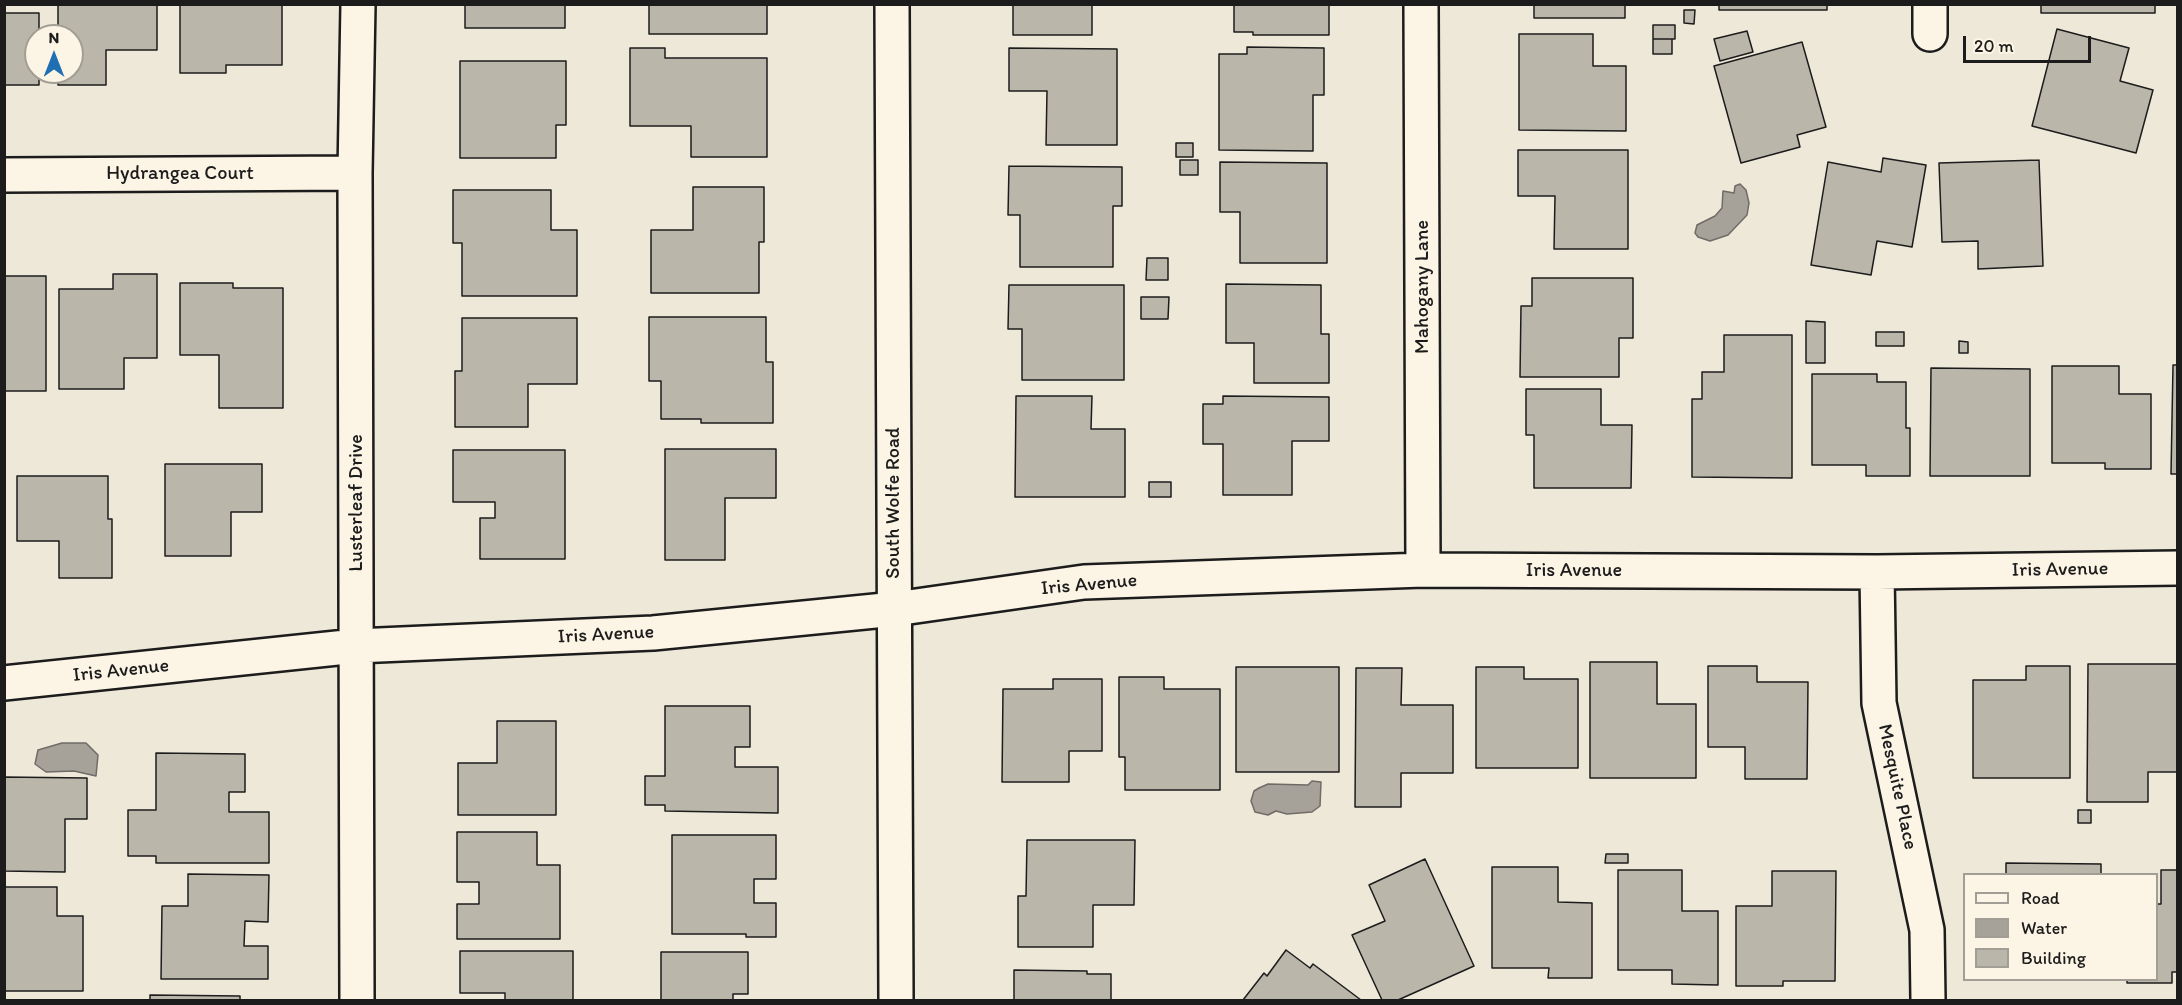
<!DOCTYPE html>
<style>
body{margin:0}
#map{position:relative;width:2182px;height:1005px;overflow:hidden;background:#eee8d9;font-family:Itim,sans-serif}
canvas{display:block}
.frame{position:absolute;inset:0;border:6px solid #1c1c1c;pointer-events:none}
.legend{position:absolute;left:1963px;top:873px;width:195px;height:108px;box-sizing:border-box;background:#fcf5e5;border:2px solid #a29e95;margin:0;padding:8px 10px;list-style:none;font-size:18px;color:#1c1c1c}
.legend li{display:flex;align-items:center;gap:12px;height:30px}
.legend b{width:30px;border:2px solid #a29e95}
.north{position:absolute;left:24px;top:24px;width:60px;height:60px;box-sizing:border-box;background:#fcf5e5;border:2px solid #a29e95;border-radius:50%;rotate:0deg;font-size:16px;font-weight:700;line-height:24px;text-align:center;color:#1c1c1c}
.north::after{content:'';display:block;margin:auto;width:21px;height:27px;background:#1f6fb2;clip-path:polygon(50% 0,100% 100%,50% 72%,0 100%)}
.scale{position:absolute;left:1963px;top:36px;width:128px;height:27px;box-sizing:border-box;border:3px solid #1c1c1c;border-top:0;padding-left:8px;font-size:18px;line-height:21px;white-space:nowrap;color:#1c1c1c;-webkit-text-stroke:4px #fcf5e5;paint-order:stroke}
</style>
<div id="map">
<canvas width="2182" height="1005"></canvas>
<div class="frame"></div>
<ul class="legend">
<li><b style="height:8px;background:#fcf5e5"></b>Road</li>
<li><b style="height:16px;background:#a7a299"></b>Water</li>
<li><b style="height:16px;background:#bab6aa"></b>Building</li>
</ul>
<div class="north">N</div>
<div class="scale">20 m</div>
</div>
<script>
const ctx = document.querySelector('canvas').getContext('2d');
ctx.lineJoin = 'round';
function fill(path, color) {
  ctx.fillStyle = color;
  ctx.fill(path, 'evenodd');
}
function poly(rows) {
  const path = new Path2D();
  for (const r of rows) {
    path.moveTo(r[0], r[1]);
    for (let i = 2; i < r.length; i += 2) path.lineTo(r[i], r[i + 1]);
  }
  return path;
}
function strokePath(path, color, width, dash) {
  ctx.strokeStyle = color;
  ctx.lineWidth = width;
  ctx.lineCap = dash ? 'butt' : 'round';
  ctx.setLineDash(dash || []);
  ctx.stroke(path);
}
function write(font, color, halo, rows, align = 'center') {
  ctx.font = font + ' Itim,sans-serif';
  ctx.lineWidth = 4.5;
  ctx.setLineDash([]);
  ctx.textBaseline = 'middle';
  ctx.strokeStyle = halo;
  ctx.fillStyle = color;
  for (const [text, x, y, turn = 0] of rows) {
    ctx.save();
    ctx.translate(x, y);
    ctx.rotate((+turn || 0) * Math.PI / 180);
    ctx.textAlign = isNaN(turn) ? turn : align;
    if (halo) ctx.strokeText(text, 0, 0);
    ctx.fillText(text, 0, 0);
    ctx.restore();
  }
}
const water = poly([
 [1740,184,1746,190,1749,203,1747,215,1728,235,1710,241,1698,237,1695,233,1697,225,1715,216,1722,208,1723,191,1734,193,1735,186,1740,184],
 [62,743,86,743,98,755,96,776,74,771,46,772,35,764,38,750,62,743],
 [1312,781,1321,782,1320,806,1312,812,1287,814,1276,811,1268,815,1255,812,1251,801,1254,791,1259,788,1268,784,1308,785,1312,781]
]);
fill(water, '#a7a299');
strokePath(water, '#6f6c67', 1.5);
const building = poly([
 [58,4,157,4,157,50,106,50,106,85,58,85,58,72,72,72,72,36,58,36,58,4],
 [180,4,282,4,282,65,226,65,226,73,180,73,180,4],
 [465,4,565,4,565,28,465,28,465,4],
 [649,4,767,4,767,34,649,34,649,4],
 [1013,4,1092,4,1092,35,1013,35,1013,4],
 [1234,4,1329,4,1329,35,1253,35,1253,32,1234,32,1234,4],
 [1534,4,1625,4,1625,18,1534,18,1534,4],
 [1719,4,1827,4,1827,10,1719,10,1719,4],
 [2041,4,2155,4,2155,13,2041,13,2041,4],
 [1684,10,1695,10,1694,24,1684,23,1684,10],
 [4,13,39,13,39,36,36,36,36,72,39,72,39,85,4,85,4,13],
 [1653,25,1675,25,1675,39,1653,39,1653,25],
 [2057,29,2129,48,2120,81,2153,90,2136,153,2032,126,2057,29],
 [1747,31,1753,52,1720,61,1714,39,1747,31],
 [1519,34,1593,34,1593,66,1626,66,1626,131,1519,130,1519,34],
 [1653,39,1672,39,1672,54,1653,54,1653,39],
 [1802,42,1826,127,1797,135,1800,147,1741,163,1714,66,1802,42],
 [1247,47,1324,48,1324,95,1313,95,1313,151,1219,150,1219,54,1247,54,1247,47],
 [630,48,665,48,665,58,767,58,767,157,691,157,691,126,630,126,630,48],
 [1009,48,1117,49,1117,145,1046,145,1047,91,1009,91,1009,48],
 [460,61,566,61,566,125,556,125,556,158,460,158,460,61],
 [1176,143,1193,143,1193,157,1176,157,1176,143],
 [1518,150,1628,150,1628,249,1554,249,1555,196,1518,196,1518,150],
 [1883,158,1926,165,1912,247,1877,241,1871,275,1811,265,1828,162,1881,172,1883,158],
 [1180,160,1198,160,1198,175,1180,175,1180,160],
 [2039,160,2043,266,1978,269,1978,241,1942,242,1939,163,2039,160],
 [1220,162,1327,163,1327,263,1240,263,1240,212,1220,212,1220,162],
 [1009,166,1122,167,1122,206,1113,206,1113,267,1020,267,1020,215,1008,215,1009,166],
 [693,187,764,187,764,242,759,242,759,293,651,293,651,230,693,230,693,187],
 [453,190,551,190,551,230,577,230,577,296,462,296,462,243,453,243,453,190],
 [1147,258,1168,258,1168,280,1146,280,1147,258],
 [113,274,157,274,157,358,124,358,124,389,59,389,59,289,113,289,113,274],
 [4,276,46,276,46,391,4,391,4,276],
 [1532,278,1633,278,1633,338,1619,338,1619,377,1520,377,1521,306,1532,306,1532,278],
 [180,283,233,283,233,288,283,288,283,408,219,408,219,355,180,355,180,283],
 [1226,284,1321,285,1321,334,1329,334,1329,383,1254,383,1254,343,1226,343,1226,284],
 [1009,285,1124,285,1124,380,1022,380,1022,329,1008,329,1009,285],
 [1141,297,1169,297,1168,319,1141,319,1141,297],
 [649,317,766,317,766,362,773,362,773,423,701,423,701,419,661,419,661,381,649,381,649,317],
 [462,318,577,318,577,384,528,384,528,427,455,427,455,371,462,371,462,318],
 [1806,321,1825,322,1825,363,1806,363,1806,321],
 [1876,332,1904,332,1904,346,1876,346,1876,332],
 [1724,335,1792,335,1792,478,1692,477,1692,399,1702,399,1702,372,1724,372,1724,335],
 [1959,341,1968,342,1968,353,1959,353,1959,341],
 [2173,365,2178,365,2178,474,2171,474,2173,365],
 [2052,366,2119,366,2119,394,2151,394,2151,469,2105,469,2105,463,2052,463,2052,366],
 [1931,368,2030,369,2030,476,1930,476,1931,368],
 [1812,374,1877,374,1877,382,1906,382,1906,428,1910,428,1910,476,1866,476,1866,465,1812,465,1812,374],
 [1526,389,1601,389,1601,425,1632,425,1631,488,1534,488,1534,435,1526,435,1526,389],
 [1016,396,1092,396,1091,429,1125,429,1125,497,1015,497,1016,396],
 [1223,396,1329,397,1329,441,1292,441,1292,495,1223,495,1223,444,1203,444,1203,404,1223,404,1223,396],
 [665,449,776,449,776,498,725,498,725,560,665,560,665,449],
 [453,450,565,450,565,559,480,559,480,518,495,518,495,502,453,502,453,450],
 [165,464,262,464,262,512,231,512,231,556,165,556,165,464],
 [17,476,108,476,108,519,112,519,112,578,59,578,59,541,17,541,17,476],
 [1149,482,1171,482,1171,497,1149,497,1149,482],
 [1590,662,1657,662,1657,704,1696,704,1696,778,1590,778,1590,662],
 [2088,664,2178,664,2178,772,2148,772,2148,802,2087,802,2088,664],
 [1708,666,1757,666,1757,682,1808,682,1807,779,1745,779,1745,747,1708,747,1708,666],
 [2026,666,2070,666,2070,778,1973,778,1973,680,2026,680,2026,666],
 [1236,667,1339,667,1339,772,1236,772,1236,667],
 [1476,667,1524,667,1524,679,1578,679,1578,768,1476,768,1476,667],
 [1356,668,1402,668,1401,705,1453,705,1453,773,1401,773,1401,807,1355,807,1356,668],
 [1119,677,1164,677,1164,689,1220,689,1220,790,1125,790,1125,757,1119,757,1119,677],
 [1053,679,1102,679,1102,751,1069,751,1069,782,1002,782,1003,689,1053,689,1053,679],
 [665,706,750,706,750,747,735,747,735,767,778,767,778,813,665,811,665,805,645,805,645,776,665,776,665,706],
 [497,721,556,721,556,815,458,815,458,763,497,763,497,721],
 [156,753,245,754,245,792,229,792,229,812,269,812,269,863,156,863,156,856,128,856,128,810,156,810,156,753],
 [4,777,87,778,87,819,65,819,65,872,4,871,4,777],
 [2078,810,2091,810,2091,823,2078,823,2078,810],
 [457,832,537,832,537,865,560,865,560,939,457,939,457,904,479,904,479,882,457,882,457,832],
 [672,835,776,835,776,879,754,879,754,903,776,903,776,937,746,937,746,934,672,934,672,835],
 [1027,840,1135,840,1134,905,1093,905,1093,947,1018,947,1018,896,1026,896,1027,840],
 [1606,854,1628,854,1628,863,1605,863,1606,854],
 [1425,859,1474,966,1398,1000,1382,1000,1352,935,1385,921,1369,885,1425,859],
 [2006,863,2101,864,2101,874,2006,874,2006,863],
 [1492,867,1558,867,1558,902,1592,903,1592,978,1548,978,1549,968,1492,968,1492,867],
 [1618,870,1682,870,1682,911,1718,911,1718,985,1672,984,1672,970,1618,970,1618,870],
 [2161,870,2178,870,2178,972,2172,972,2172,983,2127,983,2127,980,2156,980,2156,904,2161,904,2161,870],
 [1772,871,1836,871,1835,981,1783,981,1783,986,1736,986,1736,906,1772,906,1772,871],
 [188,874,269,875,268,922,245,921,244,946,268,946,268,979,161,979,162,906,188,906,188,874],
 [4,887,57,887,57,916,83,916,83,991,4,991,4,887],
 [1286,950,1310,968,1313,964,1361,1000,1243,1000,1264,973,1267,976,1286,950],
 [460,951,573,951,573,1000,505,1000,505,993,460,993,460,951],
 [661,952,748,952,748,994,733,994,733,1000,661,1000,661,952],
 [1014,970,1087,971,1087,974,1111,974,1111,1000,1014,1000,1014,970],
 [150,995,240,996,240,1000,150,1000,150,995]
]);
fill(building, '#bab6aa');
strokePath(building, '#1c1c1c', 1.5);
const minor = poly([
 [1421,4,1423,570],
 [1930,34,1930,4],
 [4,175,355,173],
 [1877,572,1879,703,1927,930,1928,1000],
 [4,683,356,646,653,633,895,609,1084,582,1423,570,1877,572,2178,568],
 [357,1000,355,173,358,4]
]);
const major = poly([
 [892,4,896,1000]
]);
strokePath(minor, '#1c1c1c', 38);
strokePath(major, '#1c1c1c', 38);
strokePath(minor, '#fcf5e5', 33);
strokePath(major, '#fcf5e5', 33);
write('20px', '#1c1c1c', '#fcf5e5', [
 ["Hydrangea Court",180,174],
 ["Mahogany Lane",1423,287,-90],
 ["Lusterleaf Drive",357,503,-90],
 ["South Wolfe Road",894,503,-90],
 ["Iris Avenue",2060,570,-1],
 ["Iris Avenue",1574,571],
 ["Iris Avenue",1089,585,-5],
 ["Iris Avenue",606,635,-3],
 ["Iris Avenue",121,671,-6],
 ["Mesquite Place",1897,787,78]
]);
</script>
